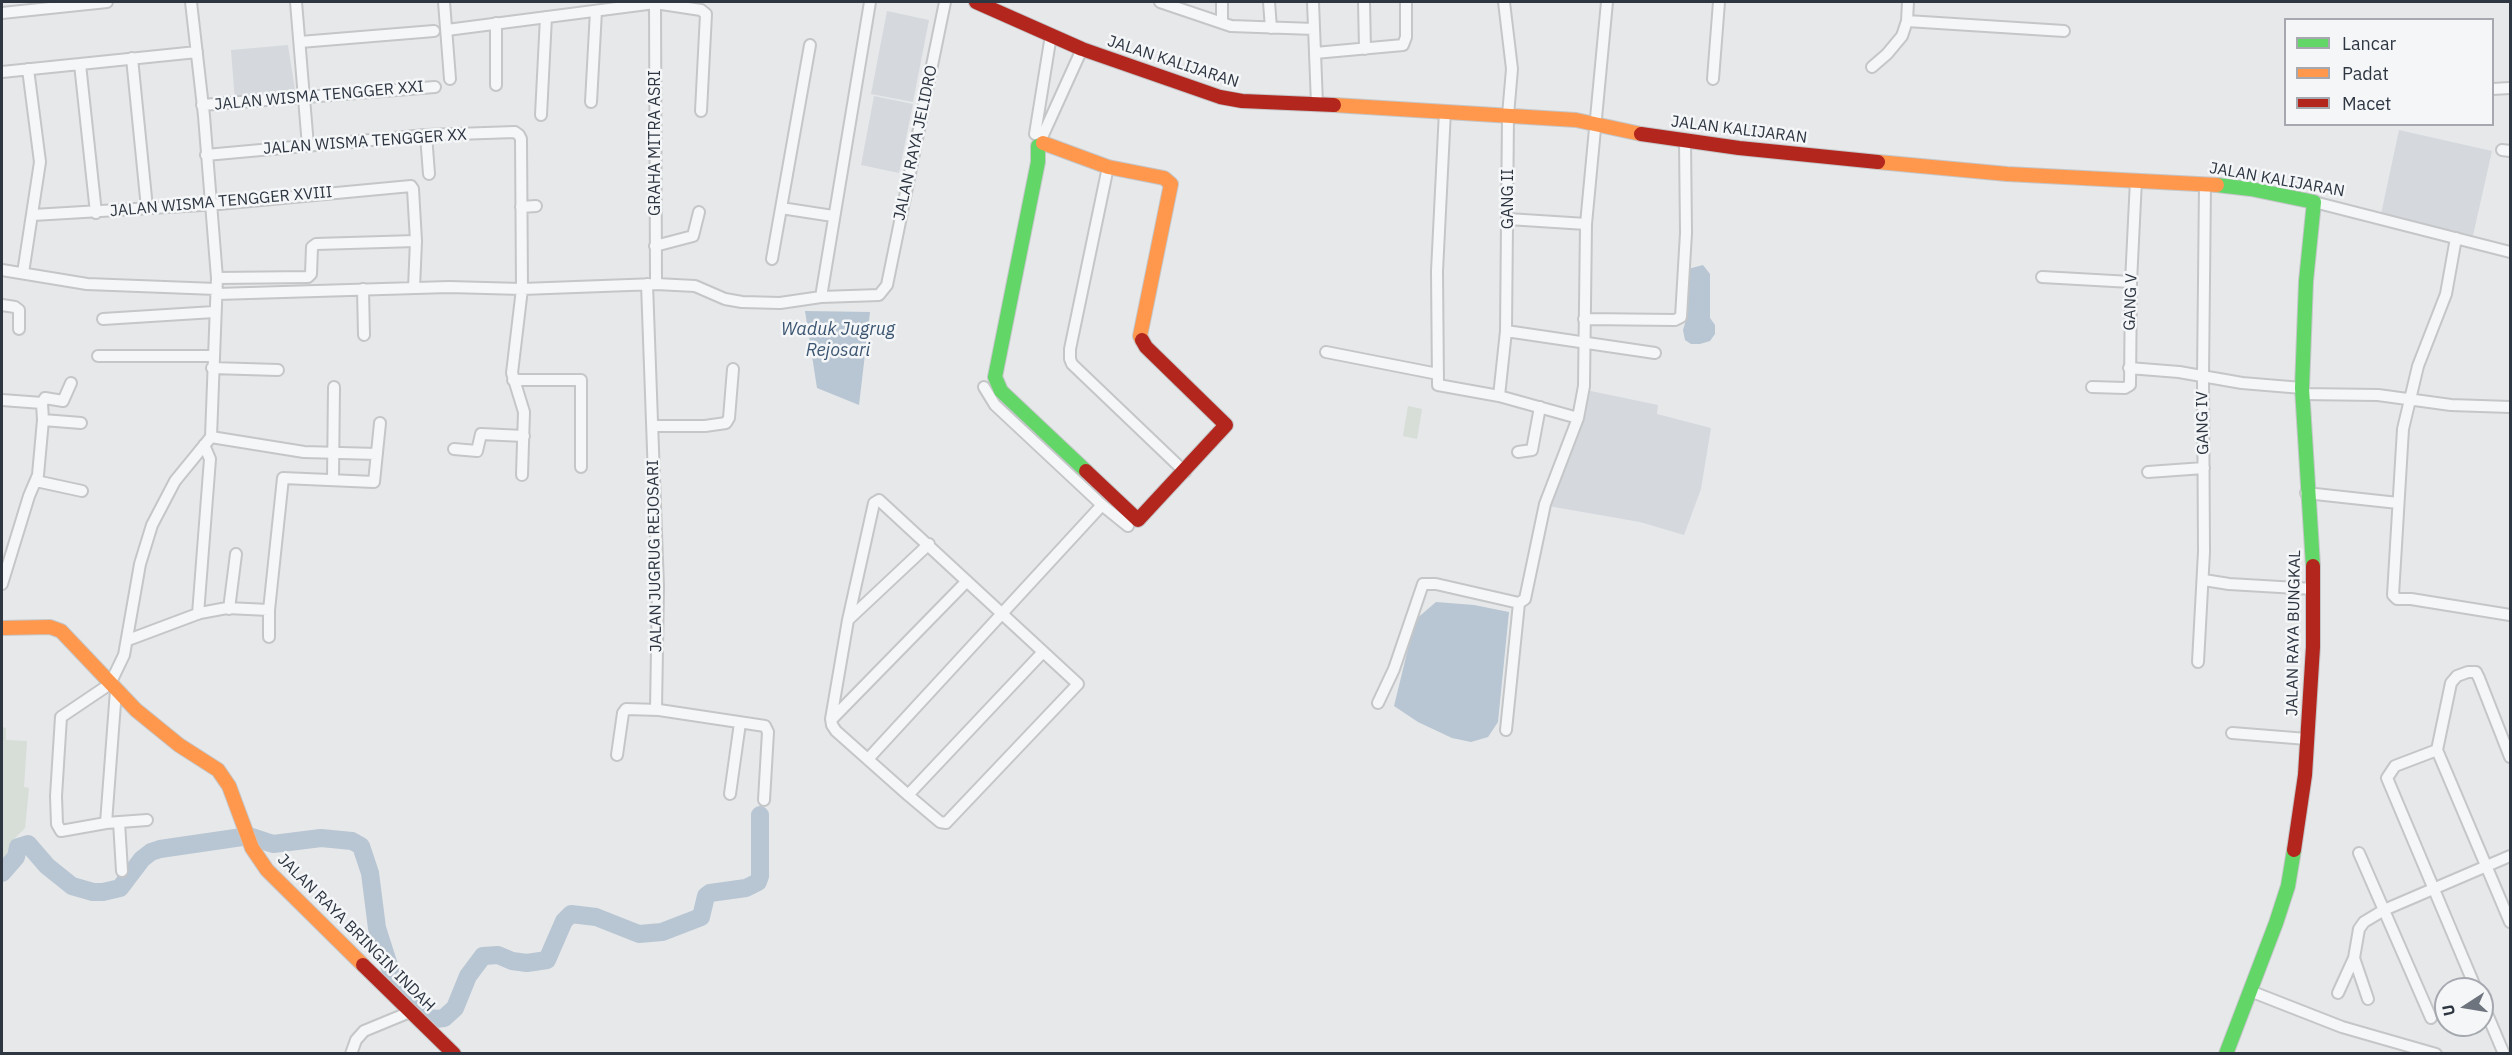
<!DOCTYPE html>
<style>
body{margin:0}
#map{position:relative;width:2512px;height:1055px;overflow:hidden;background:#e6e8ea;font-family:"IBM Plex Sans",sans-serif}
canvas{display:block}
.frame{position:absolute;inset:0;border:3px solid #2e3642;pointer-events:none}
.legend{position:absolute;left:2284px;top:18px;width:210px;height:108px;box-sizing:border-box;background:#f4f6f8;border:2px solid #a5a9af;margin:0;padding:8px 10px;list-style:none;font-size:18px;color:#2e3642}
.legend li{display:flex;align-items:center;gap:12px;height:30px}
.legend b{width:30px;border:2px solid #a5a9af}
.north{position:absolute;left:2434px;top:977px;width:60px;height:60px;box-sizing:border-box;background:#f4f6f8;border:2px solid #a5a9af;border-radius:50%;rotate:258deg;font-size:16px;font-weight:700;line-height:24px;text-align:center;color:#2e3642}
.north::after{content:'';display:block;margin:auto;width:21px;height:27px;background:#6e747d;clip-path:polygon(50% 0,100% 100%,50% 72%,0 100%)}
</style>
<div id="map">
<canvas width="2512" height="1055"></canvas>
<div class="frame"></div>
<ul class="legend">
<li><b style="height:8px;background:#63d668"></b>Lancar</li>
<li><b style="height:8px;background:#ff974d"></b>Padat</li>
<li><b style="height:8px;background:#b3261e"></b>Macet</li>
</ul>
<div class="north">U</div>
</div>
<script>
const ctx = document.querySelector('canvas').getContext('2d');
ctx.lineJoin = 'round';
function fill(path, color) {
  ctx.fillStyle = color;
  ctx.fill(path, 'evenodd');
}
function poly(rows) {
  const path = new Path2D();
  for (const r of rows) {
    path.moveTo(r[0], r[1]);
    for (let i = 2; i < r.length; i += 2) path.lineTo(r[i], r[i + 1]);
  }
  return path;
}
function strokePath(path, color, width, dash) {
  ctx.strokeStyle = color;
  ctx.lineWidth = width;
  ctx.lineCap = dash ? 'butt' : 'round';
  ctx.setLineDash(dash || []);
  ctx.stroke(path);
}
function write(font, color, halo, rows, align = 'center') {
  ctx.font = font + ' "IBM Plex Sans",sans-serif';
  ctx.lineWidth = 5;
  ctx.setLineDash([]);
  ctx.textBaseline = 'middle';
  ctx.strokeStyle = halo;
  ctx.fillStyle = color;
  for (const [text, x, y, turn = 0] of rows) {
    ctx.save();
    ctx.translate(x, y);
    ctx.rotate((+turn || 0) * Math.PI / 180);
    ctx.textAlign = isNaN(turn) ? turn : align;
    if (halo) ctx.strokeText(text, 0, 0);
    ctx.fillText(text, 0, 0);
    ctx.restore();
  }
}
fill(poly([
 [887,11,929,20,913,102,871,94],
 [288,45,296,96,235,102,231,50],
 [874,96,913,104,899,173,861,165],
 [2399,130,2492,151,2472,240,2381,214],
 [1586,390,1658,405,1657,414,1711,428,1701,489,1684,535,1640,522,1548,506]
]), '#d5d8dd');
fill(poly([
 [1408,406,1422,409,1417,439,1403,436],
 [2,727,6,728,6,740,27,741,24,787,29,788,25,828,15,838,10,852,2,862]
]), '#d7ddd7');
fill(poly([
 [1703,265,1710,274,1710,318,1715,325,1715,334,1710,341,1700,344,1691,344,1685,340,1683,330,1687,317,1686,273,1688,269],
 [805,311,870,312,859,405,817,388],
 [1436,602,1474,605,1509,612,1498,722,1488,737,1471,742,1452,738,1418,722,1394,706,1415,620]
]), '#b8c5d2');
strokePath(poly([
 [2,873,16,857,18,847,28,844,47,866,72,886,93,892,103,892,120,888,142,859,151,852,160,849,249,836,273,844,321,838,352,841,361,846,370,873,377,928,393,978,403,997,413,1007,423,1016,435,1019,444,1018,455,1008,468,976,483,956,498,955,512,961,527,963,547,960,564,921,571,914,596,917,639,934,662,932,701,917,706,896,710,893,746,888,758,882,760,876,760,815]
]), '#b8c5d2', 18);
const street = poly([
 [296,2,308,146],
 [444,2,450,79],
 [655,2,656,284],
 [1160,2,1231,26,1314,29],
 [1269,2,1271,28],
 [1313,2,1317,104],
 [1364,2,1365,49],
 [2,13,107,2],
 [1907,21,2064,31],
 [1222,22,1222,2],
 [496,23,496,85],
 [447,30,655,3,701,10,706,14,701,111],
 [300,42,434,31],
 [1315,53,1403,45,1406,37,1406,2],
 [132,58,147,208],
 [80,64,96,213],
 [1872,67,1887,54,1902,36,1907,21,1908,2],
 [2,72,197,52],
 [1713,79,1719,2],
 [2492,89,2510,88],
 [591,102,596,11],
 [202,105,435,87],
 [1445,111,1437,271,1438,385,1499,396,1578,418],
 [541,115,546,17],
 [1035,134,1051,35],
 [426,135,429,174],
 [1043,135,1082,49],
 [2502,150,2510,151],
 [206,155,426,135,515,132,519,135,521,139,522,289,512,373,524,412,522,475],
 [1108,167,1070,349,1070,359,1072,364,1185,472],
 [2314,202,2510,252],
 [521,207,536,206],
 [781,208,833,216],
 [33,215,219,204,411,186,413,189,416,241,414,288],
 [1508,219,1586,224],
 [2456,238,2446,294,2418,366,2403,429,2393,595,2397,599,2411,599,2510,615],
 [655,246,693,236,699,212],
 [772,259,810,45],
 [2,270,87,284,216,289],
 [23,273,40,162,28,69],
 [2042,277,2131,282],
 [217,278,308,277,311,274,312,247,316,244,416,241],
 [647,284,658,587,656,710],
 [363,289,364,335],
 [217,294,449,287,522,289,656,284,695,286,725,299,742,302,780,303,821,297,879,295,887,285,945,2],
 [821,297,870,2],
 [2,305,15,307,19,310,19,329],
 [103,319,214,312],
 [1584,319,1675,320,1681,317,1686,233,1685,141],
 [1506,331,1655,353],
 [1326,352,1438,374],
 [98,356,213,356],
 [212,368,278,370],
 [2129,368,2179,372,2242,383,2302,388],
 [513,380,581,380,581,467],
 [2092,387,2125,388,2130,385,2131,282,2136,180],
 [2302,394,2378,395,2451,405,2510,407],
 [1499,396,1506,331,1508,115,1512,69,1504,2],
 [2,400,42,403],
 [42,403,45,398,63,401,71,383],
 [43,420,81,423],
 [653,426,705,426,726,423,729,418,733,369],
 [211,437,304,452,377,454],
 [454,449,477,451,481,434,524,436],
 [1518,452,1532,450,1540,407],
 [2148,472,2204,468],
 [333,479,334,387],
 [36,481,82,491],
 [2306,493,2398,503],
 [879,500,1078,684,946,823,940,822,908,795,836,731,832,725,831,719,848,620,874,503,879,500],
 [1102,505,1128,526],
 [2204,580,2229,584,2314,589],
 [2,584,29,496,38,475,43,420,42,403],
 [229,609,236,554],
 [198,614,210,459,204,445],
 [848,620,929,544],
 [269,637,269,610,283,478,374,482,380,423],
 [128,640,200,613,227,608,269,610],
 [2198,662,2204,552,2203,377,2205,184],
 [1378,703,1394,669,1423,584,1436,584,1519,603,1525,599,1545,504,1578,418,1584,386,1586,224,1607,2],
 [832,719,967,581],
 [1506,730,1519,603],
 [2232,733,2307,739],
 [2437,750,2510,922],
 [617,755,623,713,626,709,659,710,765,726,768,732,764,800],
 [868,759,1102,505,995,405,984,387],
 [730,794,740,723],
 [908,795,1043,652],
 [147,820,106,823,61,831,57,824,56,796,61,717,110,684,124,655,140,564,152,525,175,481,211,437,217,278,204,116,191,2],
 [119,822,122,871],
 [106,823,116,690],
 [2359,853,2431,1018],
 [2476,989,2387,778,2395,766,2437,750,2451,683,2457,676,2468,672,2476,672,2479,678,2510,757],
 [2250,991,2342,1027,2436,1054],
 [2338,993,2354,958],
 [2368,999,2354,958,2359,929,2364,922,2384,910,2510,856],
 [2482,1002,2504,1054],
 [351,1054,356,1040,364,1031,410,1012]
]);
const fast = poly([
 [1038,146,1038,162,995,377,1001,391,1086,471],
 [2217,185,2251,189,2314,202,2306,281,2302,388,2313,566],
 [2226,1054,2276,923,2288,886,2294,850]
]);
const slow = poly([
 [1334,105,1576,120,1641,134],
 [1043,143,1108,167,1164,178,1171,184,1140,336,1142,340],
 [1878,162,2007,174,2217,185],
 [2,628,50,627,61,631,136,710,179,745,218,770,229,786,252,848,267,870,363,965]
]);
const jam = poly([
 [976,2,1082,49,1220,97,1242,101,1334,105],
 [1641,134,1739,148,1878,162],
 [1086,471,1138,520,1226,425,1146,347,1142,340],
 [2294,850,2305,775,2313,647,2313,566],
 [363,965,454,1054]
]);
strokePath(street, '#c4c6c8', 14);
strokePath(fast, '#c4c6c8', 16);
strokePath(slow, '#c4c6c8', 16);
strokePath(jam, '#c4c6c8', 16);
strokePath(street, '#f5f6f7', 10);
strokePath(fast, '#63d668', 14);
strokePath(slow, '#ff974d', 14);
strokePath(jam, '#b3261e', 14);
write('16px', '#2e3642', '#f4f6f8', [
 ["JALAN KALIJARAN",1173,62,18],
 ["JALAN WISMA TENGGER XXI",319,96,-5],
 ["JALAN KALIJARAN",1739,130,7],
 ["JALAN WISMA TENGGER XX",365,142,-4],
 ["GRAHA MITRA ASRI",655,143,-90],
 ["JALAN RAYA JELIDRO",916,143,-78],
 ["JALAN KALIJARAN",2277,180,10],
 ["GANG II",1508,199,-90],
 ["JALAN WISMA TENGGER XVIII",221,202,-5],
 ["GANG V",2131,302,-88],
 ["GANG IV",2203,423,-91],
 ["JALAN JUGRUG REJOSARI",655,556,-91],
 ["JALAN RAYA BUNGKAL",2294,633,-89],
 ["JALAN RAYA BRINGIN INDAH",356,933,45]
]);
write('italic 18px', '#3c5672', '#f4f6f8', [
 ["Waduk Jugrug",838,330],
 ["Rejosari",838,351]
]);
</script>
